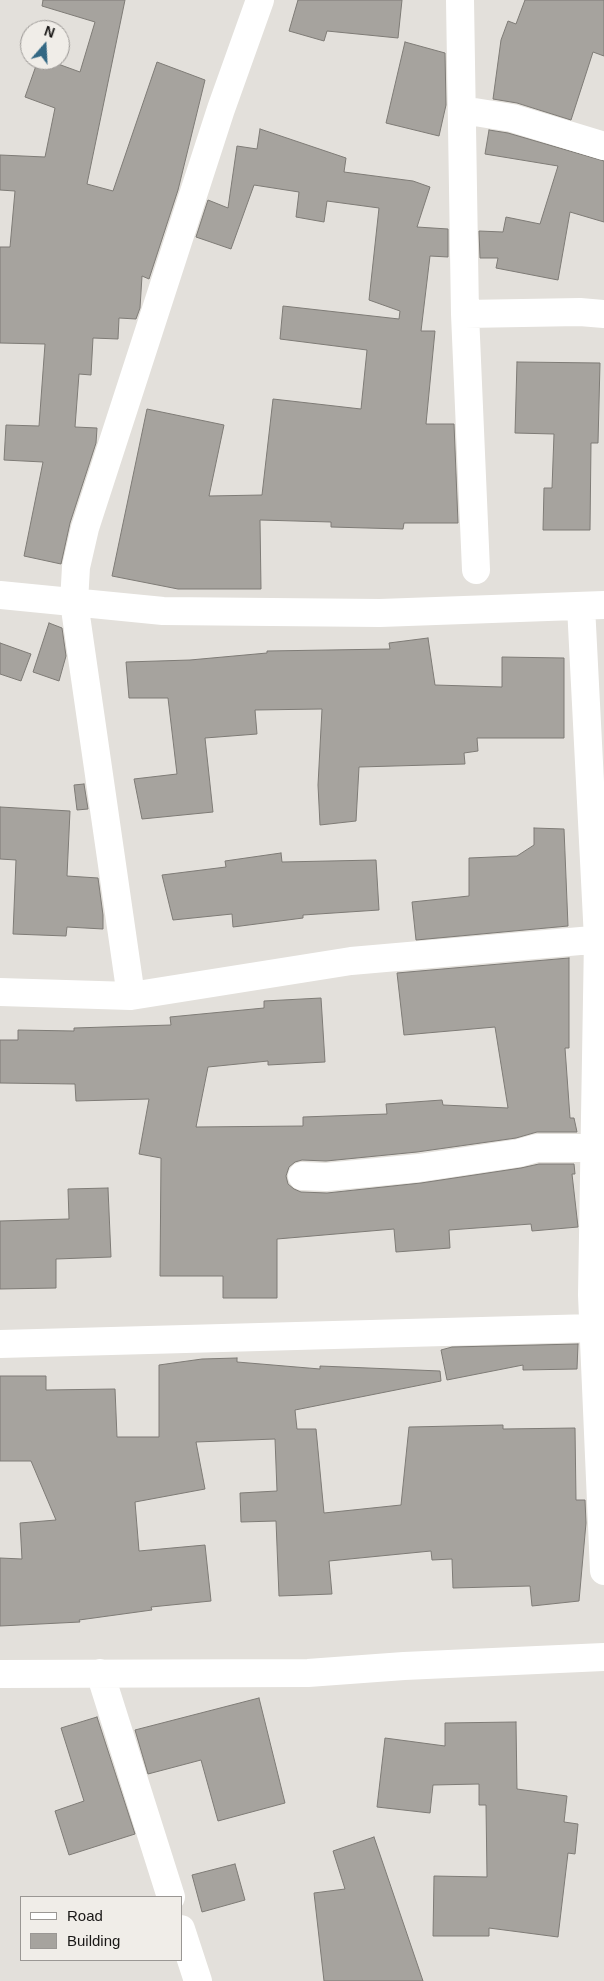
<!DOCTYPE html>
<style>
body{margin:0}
#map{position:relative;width:604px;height:1981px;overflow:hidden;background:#e3e0db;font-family:Arial,sans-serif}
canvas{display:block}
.legend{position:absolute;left:20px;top:1896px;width:162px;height:65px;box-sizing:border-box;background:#f0ede8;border:1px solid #9a9794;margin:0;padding:6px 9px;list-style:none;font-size:15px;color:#191716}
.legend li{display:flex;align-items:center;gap:10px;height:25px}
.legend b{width:25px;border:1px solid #9a9794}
.north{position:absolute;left:20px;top:20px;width:50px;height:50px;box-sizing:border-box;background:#f0ede8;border:1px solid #9a9794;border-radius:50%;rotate:19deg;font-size:14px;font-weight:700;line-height:20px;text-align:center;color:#191716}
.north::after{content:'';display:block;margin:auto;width:18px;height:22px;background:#336884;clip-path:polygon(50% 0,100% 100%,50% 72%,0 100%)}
</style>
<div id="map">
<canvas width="604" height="1981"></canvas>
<ul class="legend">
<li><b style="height:6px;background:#fff"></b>Road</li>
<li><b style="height:14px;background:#a6a39e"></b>Building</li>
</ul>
<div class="north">N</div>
</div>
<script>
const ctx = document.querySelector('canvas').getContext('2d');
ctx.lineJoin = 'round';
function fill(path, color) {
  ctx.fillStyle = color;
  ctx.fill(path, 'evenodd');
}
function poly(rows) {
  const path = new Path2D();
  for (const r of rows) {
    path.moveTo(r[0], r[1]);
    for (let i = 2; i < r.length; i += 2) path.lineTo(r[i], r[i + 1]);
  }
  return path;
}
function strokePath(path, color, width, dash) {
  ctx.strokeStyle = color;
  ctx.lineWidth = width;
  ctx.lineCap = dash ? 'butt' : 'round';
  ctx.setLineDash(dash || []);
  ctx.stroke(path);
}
const building = poly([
 [43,0,125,0,87,184,113,191,157,62,205,80,178,190,149,279,142,276,140,308,136,319,119,318,118,339,93,338,91,375,79,374,75,427,97,428,96,443,70,523,61,564,24,556,43,462,4,460,6,425,39,426,45,344,0,343,0,247,10,247,15,191,0,190,0,155,45,157,55,108,25,97,38,60,47,60,80,72,95,22,42,6,43,0],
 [298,0,402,0,398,38,327,31,324,41,289,31,298,0],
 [525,0,604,0,604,56,593,52,571,120,517,103,493,99,501,40,508,21,516,24,525,0],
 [405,42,445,53,446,105,439,136,386,123,405,42],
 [260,129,346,158,344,172,413,181,430,187,417,227,448,229,448,257,430,256,421,331,435,331,426,424,454,424,458,523,404,523,403,529,331,527,331,522,260,520,261,589,178,589,112,576,147,409,224,425,209,496,262,495,273,399,361,409,367,350,280,339,283,306,399,319,400,311,369,300,379,208,327,201,324,222,296,217,299,192,254,185,231,249,196,237,208,200,228,208,237,146,257,149,260,129],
 [489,130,508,133,604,161,604,222,570,212,558,280,496,268,498,258,480,258,479,231,503,232,506,217,540,224,558,166,485,154,489,130],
 [517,362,600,363,598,443,591,443,590,530,543,530,544,488,552,488,554,434,515,433,517,362],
 [49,623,62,628,66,656,59,681,33,672,49,623],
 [428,638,435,685,502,687,502,657,564,658,564,738,477,738,478,751,464,753,465,764,359,767,356,821,320,825,318,785,322,709,255,710,257,734,205,738,213,812,142,819,134,779,177,774,168,698,129,698,126,662,190,660,267,653,267,651,390,649,389,643,428,638],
 [0,643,31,654,21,681,0,674,0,643],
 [84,784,88,809,77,810,74,785,84,784],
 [0,807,70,811,67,876,98,878,103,915,103,929,67,927,66,936,13,934,16,860,0,859,0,807],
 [534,828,564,829,568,926,416,940,412,902,469,896,469,858,517,856,534,845,534,828],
 [281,853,282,862,376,860,379,910,303,915,303,918,233,927,232,914,173,920,162,875,226,867,225,861,281,853],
 [569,958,569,1048,565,1048,570,1118,574,1118,577,1132,537,1132,516,1138,417,1152,326,1161,302,1160,295,1162,289,1167,286,1176,288,1184,294,1189,301,1192,327,1193,421,1183,521,1168,539,1164,574,1164,575,1174,572,1174,578,1227,532,1231,531,1224,449,1230,450,1248,396,1252,394,1229,277,1239,277,1298,223,1298,223,1276,160,1276,161,1158,139,1154,149,1099,76,1101,75,1084,0,1083,0,1040,18,1040,18,1030,74,1031,74,1028,171,1025,170,1017,264,1008,264,1001,321,998,325,1062,268,1065,268,1061,208,1067,196,1127,303,1126,303,1117,387,1114,386,1104,442,1100,443,1105,508,1108,495,1027,404,1035,397,973,569,958],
 [108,1188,111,1257,56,1259,56,1288,0,1289,0,1221,69,1219,68,1189,108,1188],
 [578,1344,577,1369,523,1370,523,1365,447,1380,441,1350,452,1347,578,1344],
 [237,1358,237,1362,320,1369,320,1366,440,1371,441,1381,295,1410,297,1429,316,1429,324,1513,401,1505,409,1427,503,1425,503,1429,575,1428,576,1500,585,1500,586,1523,579,1601,532,1606,530,1586,453,1588,452,1559,432,1560,431,1551,329,1561,332,1594,279,1596,276,1521,241,1522,240,1493,277,1491,275,1439,196,1442,205,1489,135,1502,139,1551,205,1545,211,1601,151,1607,152,1610,79,1620,80,1622,0,1626,0,1558,22,1559,20,1523,56,1520,31,1461,0,1461,0,1376,46,1376,46,1390,115,1389,117,1437,159,1437,159,1365,202,1359,237,1358],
 [259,1698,285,1803,218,1821,201,1760,148,1774,135,1730,259,1698],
 [97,1717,135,1834,69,1855,55,1811,84,1801,61,1728,97,1717],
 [516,1722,517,1789,567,1796,564,1822,578,1824,575,1854,568,1853,558,1937,489,1928,489,1936,433,1936,434,1876,487,1877,486,1805,479,1805,479,1784,433,1785,430,1813,377,1807,385,1738,445,1746,445,1723,516,1722],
 [374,1837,423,1981,324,1981,314,1893,345,1889,333,1851,374,1837],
 [235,1864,245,1900,202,1912,192,1875,235,1864]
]);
fill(building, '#a6a39e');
strokePath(building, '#7e7b76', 1);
strokePath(poly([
 [460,0,465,314,476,570],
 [462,110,512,118,604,146],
 [465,314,580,312,604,314],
 [0,595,163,611,380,613,604,605],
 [581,606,598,939,592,1295,604,1571],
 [0,992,131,996,351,961,604,939],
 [131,996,74,602,76,567,85,528,221,109,260,0],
 [302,1176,326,1177,419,1168,519,1153,537,1148,595,1148],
 [0,1344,593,1328],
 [100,1673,171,1897],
 [0,1674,308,1673,404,1666,604,1657],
 [181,1929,198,1981]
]), '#fff', 28);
</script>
